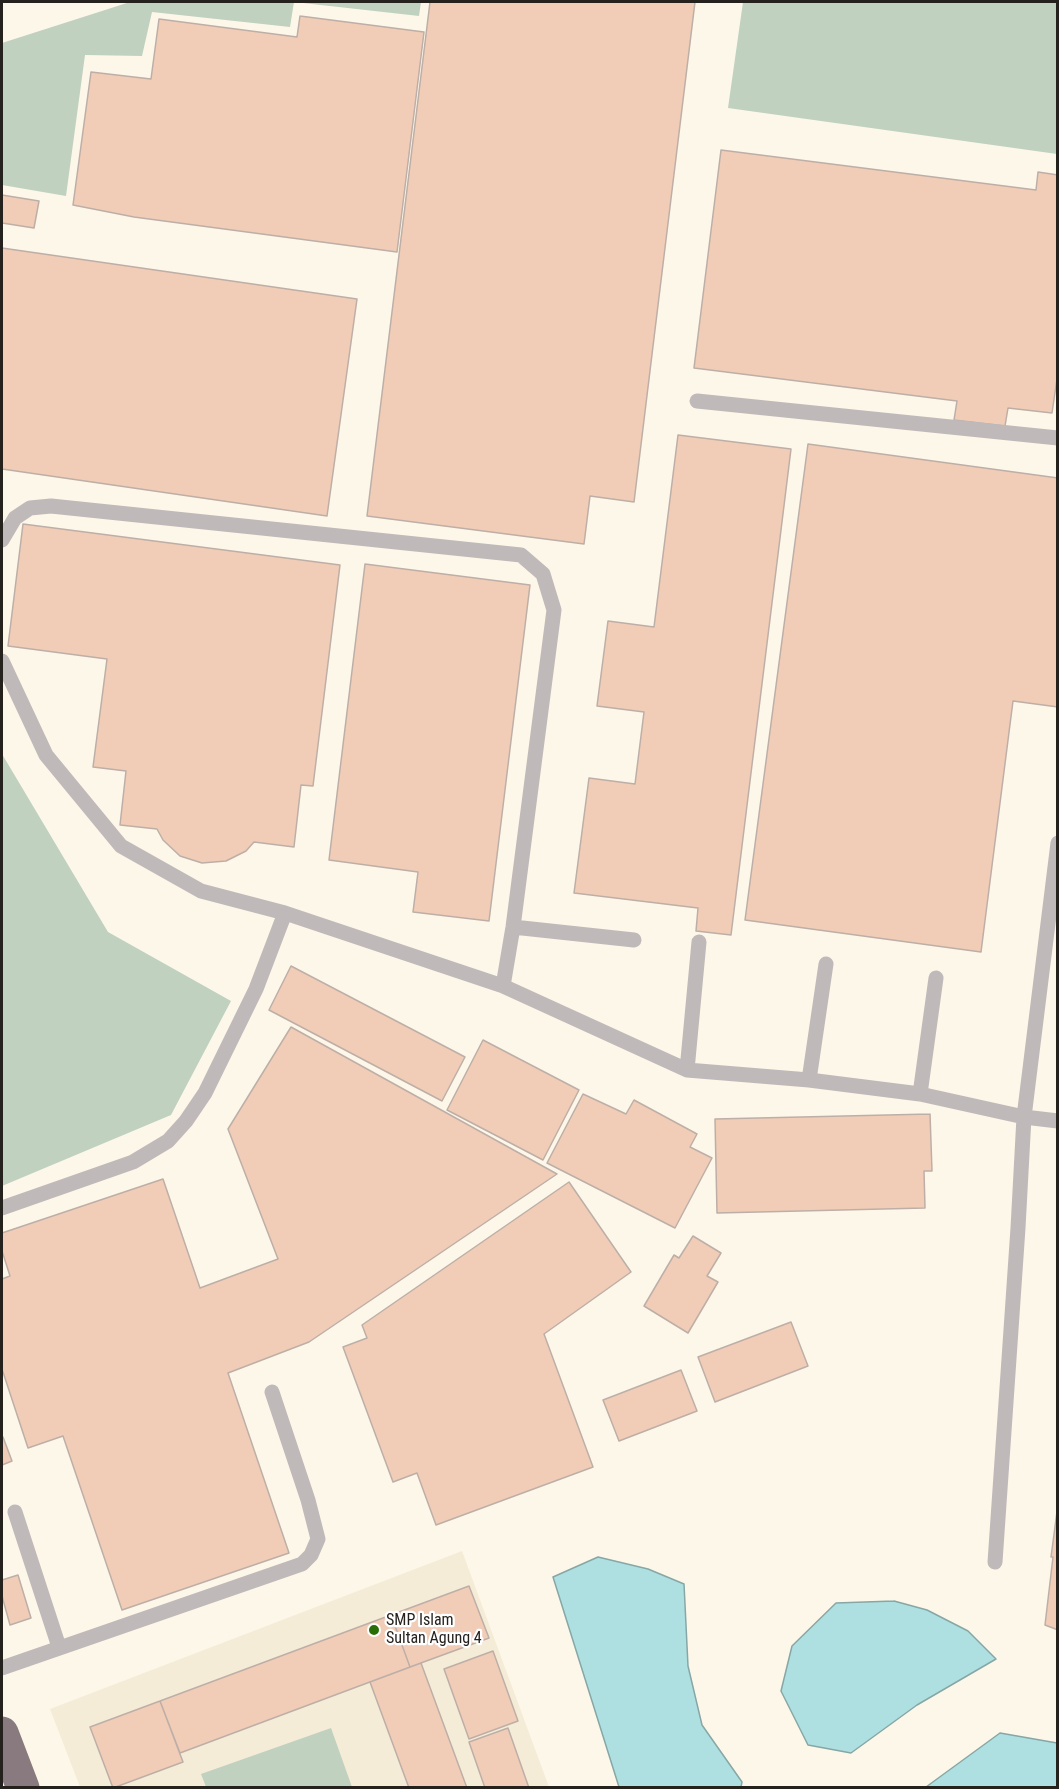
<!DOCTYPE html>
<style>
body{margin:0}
#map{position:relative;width:1059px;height:1789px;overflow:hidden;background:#fdf7e9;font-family:"Roboto Condensed",sans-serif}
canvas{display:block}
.frame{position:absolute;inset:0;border:3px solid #25221d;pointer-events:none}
</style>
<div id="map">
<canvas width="1059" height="1789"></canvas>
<div class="frame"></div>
</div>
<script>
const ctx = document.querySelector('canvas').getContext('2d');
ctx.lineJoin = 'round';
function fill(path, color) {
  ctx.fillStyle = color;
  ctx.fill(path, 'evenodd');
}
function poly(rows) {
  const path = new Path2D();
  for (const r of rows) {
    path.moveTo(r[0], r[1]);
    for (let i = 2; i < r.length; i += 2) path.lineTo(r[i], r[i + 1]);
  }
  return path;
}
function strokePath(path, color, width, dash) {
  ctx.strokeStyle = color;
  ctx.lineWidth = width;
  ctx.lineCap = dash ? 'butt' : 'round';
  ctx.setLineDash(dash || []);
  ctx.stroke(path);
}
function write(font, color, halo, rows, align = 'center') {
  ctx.font = font + ' "Roboto Condensed",sans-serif';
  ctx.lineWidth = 4.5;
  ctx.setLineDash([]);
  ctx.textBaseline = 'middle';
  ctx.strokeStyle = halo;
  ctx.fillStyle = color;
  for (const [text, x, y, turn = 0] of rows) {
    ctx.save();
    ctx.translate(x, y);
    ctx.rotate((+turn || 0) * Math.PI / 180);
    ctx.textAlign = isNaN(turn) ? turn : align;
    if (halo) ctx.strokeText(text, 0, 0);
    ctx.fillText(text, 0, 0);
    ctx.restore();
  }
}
fill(poly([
 [462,1551,549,1787,80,1787,50,1709]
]), '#f5ecd7');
fill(poly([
 [130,2,421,2,419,16,294,2,290,27,152,12,142,56,85,55,66,196,2,185,2,43],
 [743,2,1057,2,1057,154,728,108],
 [2,754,108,932,231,1001,171,1115,2,1186],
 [331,1728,352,1787,206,1787,201,1774]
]), '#c0d1c0');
const water = poly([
 [598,1557,648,1569,684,1584,688,1666,702,1725,742,1782,741,1787,619,1787,553,1577,598,1557],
 [894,1601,927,1610,968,1631,996,1659,917,1705,851,1753,808,1745,781,1691,792,1646,836,1603,894,1601],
 [1000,1733,1057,1743,1057,1787,926,1787,1000,1733]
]);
fill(water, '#afe0e1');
strokePath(water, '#86a7a6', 1.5);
const building = poly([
 [430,2,695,2,634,502,590,496,584,544,367,516,430,2],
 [300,16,424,32,397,252,134,217,73,205,91,72,151,79,159,19,297,37,300,16],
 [721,150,1036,190,1038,172,1058,175,1058,372,1052,413,1008,408,1005,426,954,420,957,401,694,368,721,150],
 [2,195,39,201,34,228,2,223,2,195],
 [2,248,357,299,327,516,2,469,2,248],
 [678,435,791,449,731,935,696,931,698,908,574,893,589,778,635,784,644,712,597,706,608,621,654,627,678,435],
 [808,444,1058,478,1058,707,1013,701,981,952,745,920,808,444],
 [23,524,340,565,313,786,301,785,294,847,254,842,246,851,226,861,202,863,180,856,163,840,157,829,120,825,126,771,93,767,107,659,8,646,23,524],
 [365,564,530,585,489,921,413,912,418,872,329,860,365,564],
 [291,966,465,1057,442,1101,269,1010,291,966],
 [291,1027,557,1174,309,1342,228,1373,289,1553,122,1610,63,1436,28,1448,2,1369,2,1279,10,1276,2,1251,2,1233,163,1179,200,1288,278,1259,228,1129,291,1027],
 [483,1040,579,1090,543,1160,447,1110,483,1040],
 [583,1094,626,1114,634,1100,697,1134,690,1147,712,1158,675,1228,547,1163,583,1094],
 [930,1114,932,1171,924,1171,925,1208,717,1213,715,1119,930,1114],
 [569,1182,631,1272,544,1334,593,1467,436,1525,417,1473,393,1482,343,1347,367,1338,362,1325,569,1182],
 [693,1236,721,1253,707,1276,718,1282,688,1333,644,1306,674,1255,679,1258,693,1236],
 [791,1322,808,1366,715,1402,698,1357,791,1322],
 [681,1370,697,1411,619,1441,603,1400,681,1370],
 [2,1437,3,1437,12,1461,2,1465,2,1437],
 [1058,1504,1058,1630,1045,1625,1053,1557,1051,1557,1058,1504],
 [18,1575,31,1618,10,1625,2,1596,2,1580,18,1575],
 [469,1586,489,1638,410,1667,391,1615,469,1586],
 [391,1615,410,1667,180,1753,160,1701,391,1615],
 [493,1651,518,1721,469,1739,444,1669,493,1651],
 [421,1663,467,1788,409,1788,370,1682,421,1663],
 [160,1701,183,1762,113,1788,90,1727,160,1701],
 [508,1728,529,1788,485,1788,469,1742,508,1728]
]);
fill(building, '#f1cdb7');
strokePath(building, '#bdafa7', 1.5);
strokePath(poly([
 [697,401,1058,438],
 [2,540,15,518,30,508,51,506,521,555,543,574,554,610,513,927,503,986],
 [2,661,46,755,121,846,201,891,285,913],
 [513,927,634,940],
 [687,1070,699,942],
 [809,1080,826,964],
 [920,1094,936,978],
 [2,1208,133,1162,168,1141,186,1121,205,1093,256,989,285,913,503,986,687,1070,809,1080,920,1094,1024,1117,1058,1121],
 [15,1512,59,1647],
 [995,1562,1018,1228,1024,1117,1058,843],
 [2,1668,302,1564,311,1555,318,1539,308,1500,272,1392]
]), '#c0b9ba', 15);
strokePath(poly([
 [2,1733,23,1788]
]), '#887a7e', 33);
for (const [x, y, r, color] of [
 [374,1630,6,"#296d07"]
]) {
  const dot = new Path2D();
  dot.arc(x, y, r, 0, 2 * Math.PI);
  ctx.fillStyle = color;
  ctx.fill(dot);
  strokePath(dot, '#fff', 2);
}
write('16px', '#25221d', '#fff', [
 ["SMP Islam",386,1621],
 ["Sultan Agung 4",386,1639]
], 'left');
</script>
